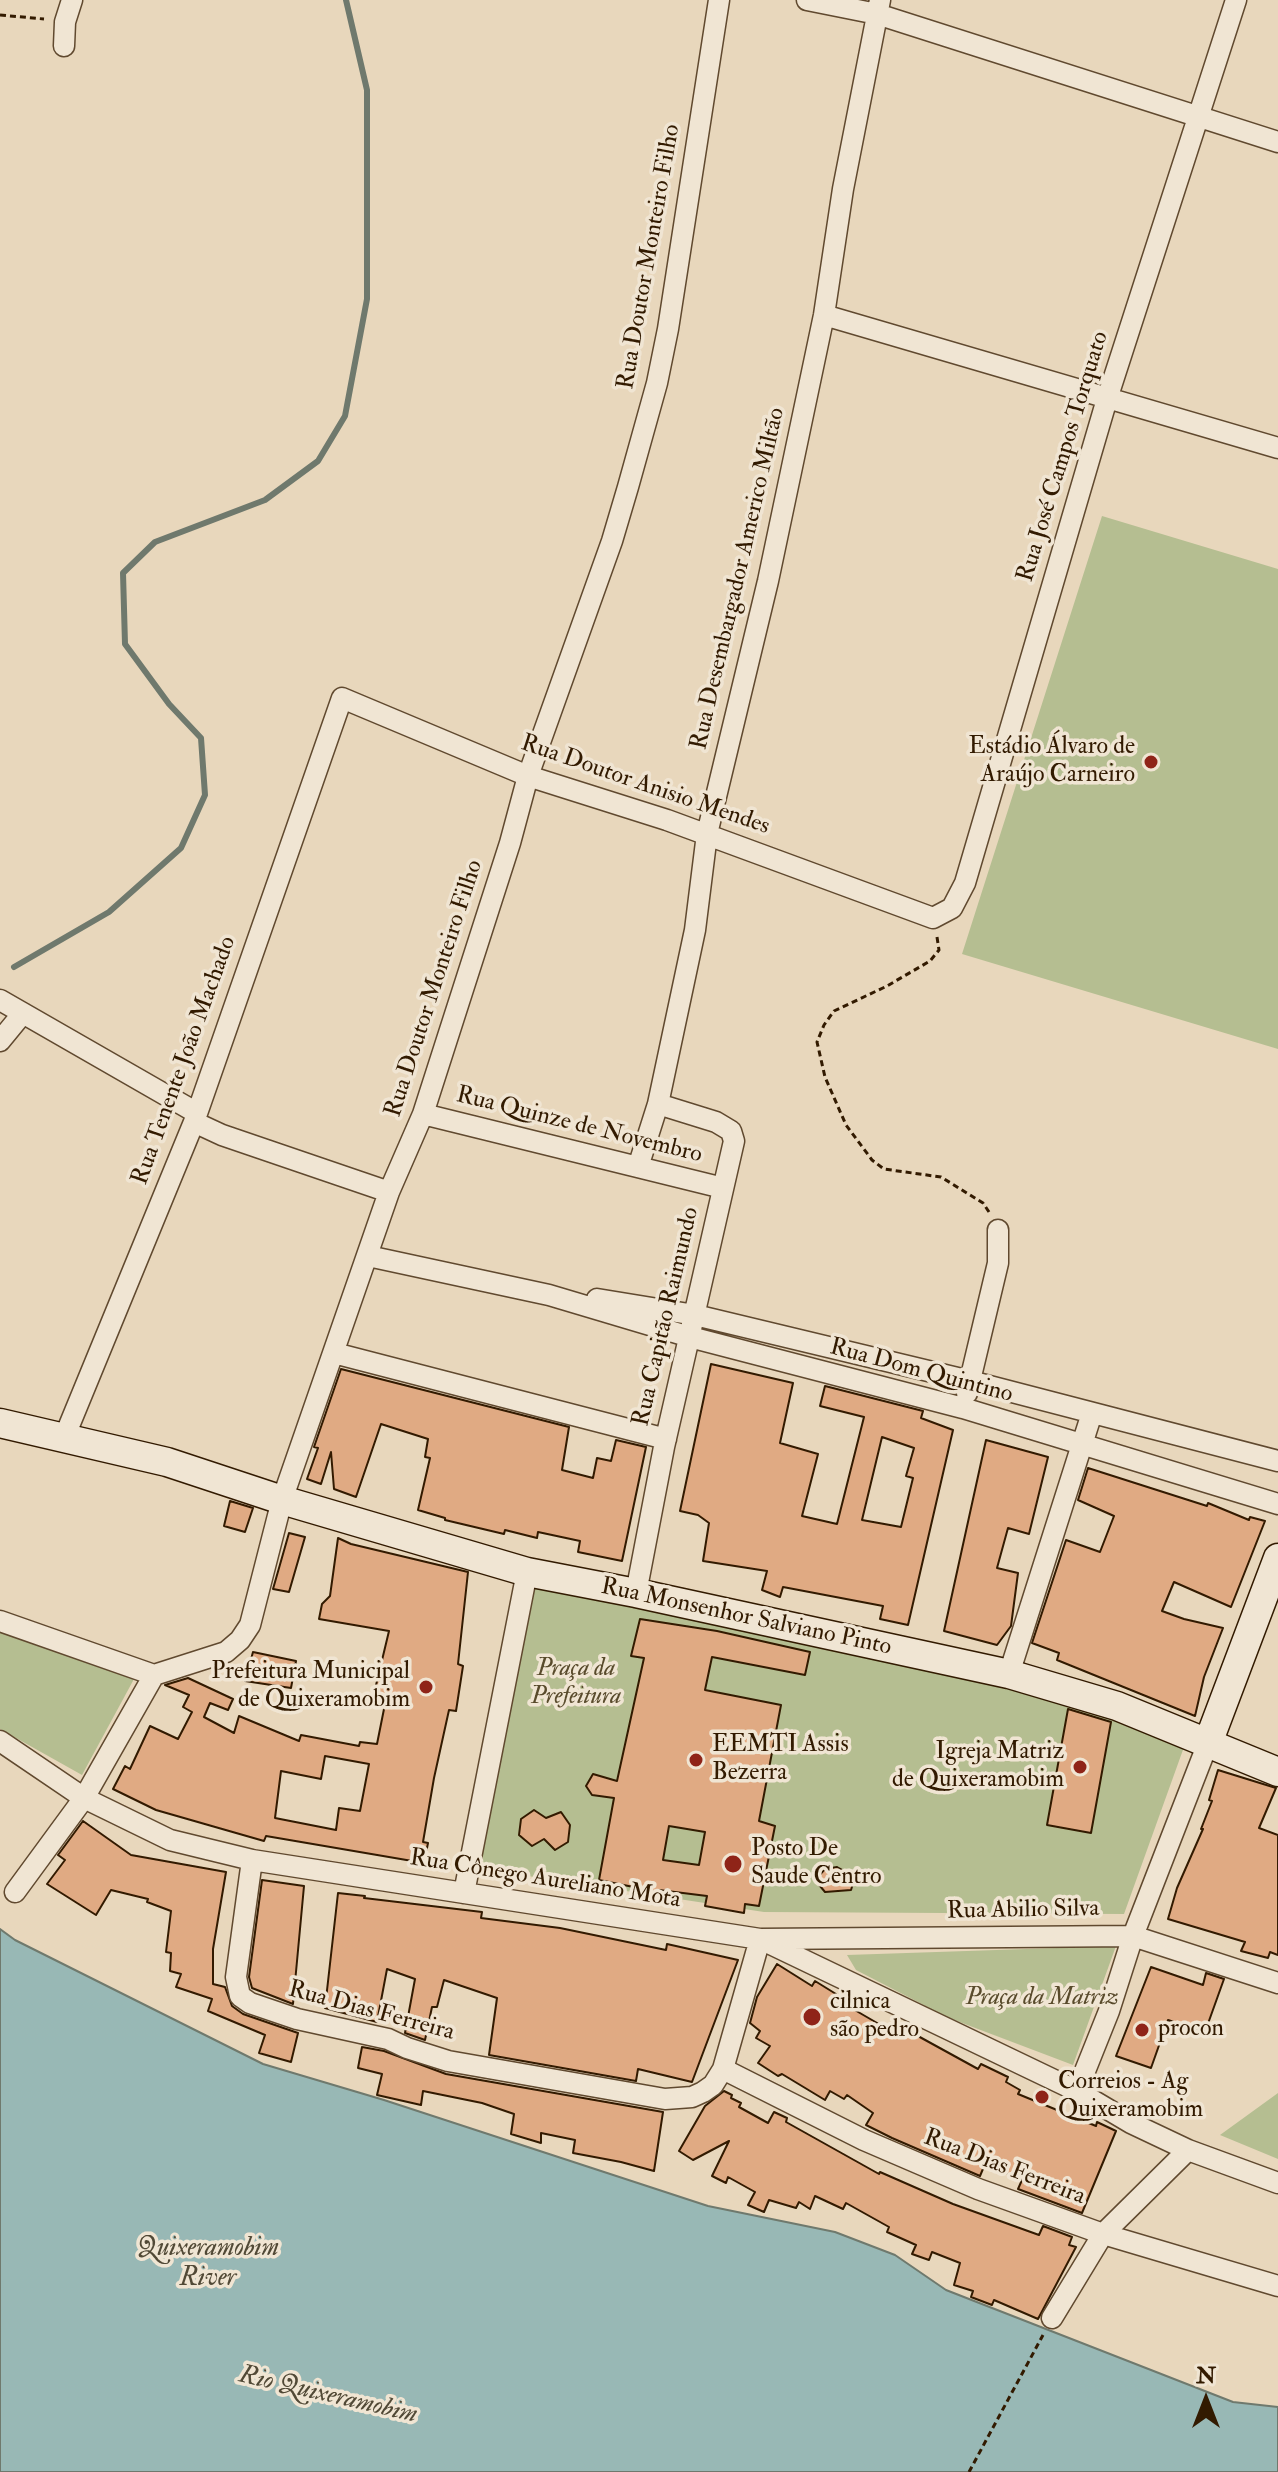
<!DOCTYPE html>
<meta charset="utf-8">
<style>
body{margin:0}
#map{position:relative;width:1278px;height:2472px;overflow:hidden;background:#e8d7bc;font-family:"IM FELL Double Pica",serif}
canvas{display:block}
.north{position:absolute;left:1166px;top:2360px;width:80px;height:80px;-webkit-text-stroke:6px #f0e5d3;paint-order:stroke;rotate:0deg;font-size:22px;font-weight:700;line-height:32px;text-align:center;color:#321a00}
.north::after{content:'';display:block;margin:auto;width:28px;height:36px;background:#321a00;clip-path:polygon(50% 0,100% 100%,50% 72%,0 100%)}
</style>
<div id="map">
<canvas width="1278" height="2472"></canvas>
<div class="north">N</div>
</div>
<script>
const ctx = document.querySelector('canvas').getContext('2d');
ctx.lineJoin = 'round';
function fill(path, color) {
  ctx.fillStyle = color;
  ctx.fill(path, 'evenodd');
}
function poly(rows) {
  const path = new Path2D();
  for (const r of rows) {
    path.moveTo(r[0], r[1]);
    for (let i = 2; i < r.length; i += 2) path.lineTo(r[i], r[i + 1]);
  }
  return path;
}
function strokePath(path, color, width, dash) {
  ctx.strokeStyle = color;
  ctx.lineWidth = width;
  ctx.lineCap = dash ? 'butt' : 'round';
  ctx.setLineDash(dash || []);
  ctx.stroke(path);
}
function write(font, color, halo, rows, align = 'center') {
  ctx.font = font + ' "IM FELL Double Pica",serif';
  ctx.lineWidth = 7;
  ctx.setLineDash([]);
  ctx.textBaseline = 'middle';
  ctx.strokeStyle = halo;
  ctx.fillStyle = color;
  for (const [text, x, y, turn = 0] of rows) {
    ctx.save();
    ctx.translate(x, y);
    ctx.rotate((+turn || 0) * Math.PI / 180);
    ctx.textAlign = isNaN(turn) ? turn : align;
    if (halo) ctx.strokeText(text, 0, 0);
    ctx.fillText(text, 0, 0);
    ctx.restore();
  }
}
fill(poly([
 [1102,516,1278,569,1278,1049,962,954],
 [534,1585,1121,1711,1184,1747,1124,1914,764,1912,475,1868],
 [0,1628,22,1629,134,1679,82,1775,0,1729],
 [1116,1946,1073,2065,949,2018,856,1970,847,1955],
 [1278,2093,1278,2159,1220,2135]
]), '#b5be91');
const water = poly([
 [0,1929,15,1940,263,2064,384,2100,708,2206,835,2232,895,2255,946,2290,1233,2402,1278,2407,1278,2472,0,2472,0,1929]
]);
fill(water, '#98b8b5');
strokePath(water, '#6f796d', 2);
strokePath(poly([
 [14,967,109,912,181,848,205,795,201,738,169,704,125,644,123,573,155,542,265,500,318,461,345,416,367,299,367,90,346,0]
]), '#6f796d', 6);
const building = poly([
 [711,1364,793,1383,780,1443,818,1454,802,1516,837,1524,864,1417,820,1406,825,1386,923,1411,921,1418,953,1430,908,1625,880,1619,883,1606,783,1587,780,1597,762,1590,767,1571,703,1561,709,1523,698,1515,680,1511,711,1364],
 [882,1437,914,1448,906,1476,913,1478,901,1527,862,1520,882,1437],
 [341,1369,569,1427,562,1470,593,1478,597,1458,611,1461,616,1440,646,1447,622,1561,578,1552,580,1541,538,1532,537,1538,505,1530,504,1534,445,1520,445,1518,418,1510,430,1458,425,1457,428,1439,381,1424,356,1497,334,1489,331,1452,321,1484,307,1479,318,1448,314,1447,341,1369],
 [986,1440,1048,1457,1029,1534,1008,1528,997,1568,1018,1573,1011,1626,997,1645,944,1631,986,1440],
 [1088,1468,1207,1506,1208,1503,1249,1520,1250,1517,1265,1521,1231,1607,1174,1582,1162,1611,1184,1619,1223,1628,1204,1677,1195,1716,1057,1660,1059,1653,1032,1643,1066,1540,1100,1552,1114,1516,1078,1500,1088,1468],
 [230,1501,253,1508,245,1532,224,1526,230,1501],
 [289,1533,305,1537,289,1592,273,1589,289,1533],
 [338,1538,351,1544,468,1572,458,1664,463,1666,456,1711,449,1710,434,1778,423,1842,428,1843,424,1863,266,1836,264,1841,156,1810,113,1789,125,1766,130,1769,150,1726,178,1739,192,1712,183,1707,189,1695,165,1685,188,1678,233,1699,228,1710,210,1703,204,1717,234,1733,239,1716,299,1741,301,1735,359,1746,360,1742,377,1744,385,1704,372,1702,389,1631,319,1619,322,1604,330,1596,338,1538],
 [325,1756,369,1764,360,1811,339,1808,336,1830,275,1818,281,1771,321,1779,325,1756],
 [640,1619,717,1631,810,1652,805,1675,712,1657,705,1690,781,1705,759,1821,775,1826,759,1906,745,1904,744,1913,705,1906,707,1896,659,1890,658,1892,599,1880,614,1798,592,1795,586,1786,593,1774,617,1781,644,1658,631,1656,640,1619],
 [669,1826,705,1832,699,1865,663,1860,669,1826],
 [253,1652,296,1661,291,1688,245,1681,253,1652],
 [1068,1709,1111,1722,1091,1833,1047,1825,1068,1709],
 [1218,1770,1276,1788,1259,1828,1278,1835,1278,1955,1270,1952,1268,1958,1241,1951,1245,1942,1168,1919,1177,1888,1203,1829,1201,1829,1212,1801,1209,1800,1218,1770],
 [534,1810,546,1818,561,1812,570,1825,568,1842,555,1850,544,1839,532,1846,519,1835,521,1819,534,1810],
 [83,1821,131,1855,226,1872,213,1949,213,1984,225,1987,232,2006,243,2014,298,2033,291,2062,259,2053,265,2035,208,2011,212,1999,176,1987,181,1974,170,1971,171,1953,166,1952,171,1911,147,1902,148,1899,111,1890,96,1915,47,1884,65,1860,58,1855,83,1821],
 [837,1867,855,1877,851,1890,825,1892,815,1880,825,1869,837,1867],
 [262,1880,304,1886,293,2004,252,1988,249,1977,262,1880],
 [338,1893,365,1896,364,1898,482,1912,481,1918,560,1928,666,1950,667,1944,738,1960,692,2082,638,2069,636,2081,489,2055,497,1998,444,1980,437,2007,432,2007,425,2040,405,2033,415,1979,387,1969,377,2022,325,2008,338,1893],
 [777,1964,812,1986,815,1981,836,1994,834,1998,903,2038,907,2030,978,2069,981,2064,1008,2077,1006,2082,1020,2090,1018,2094,1096,2126,1097,2122,1116,2131,1082,2213,1018,2189,1022,2180,985,2164,980,2176,892,2138,866,2125,873,2113,847,2095,844,2099,830,2091,825,2100,782,2074,778,2076,758,2063,770,2046,756,2038,760,2031,750,2023,757,1997,777,1964],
 [1151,1967,1203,1985,1206,1973,1224,1979,1205,2032,1168,2020,1151,2068,1116,2056,1151,1967],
 [362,2047,384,2051,446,2074,663,2112,654,2171,621,2162,573,2153,575,2140,541,2133,541,2143,511,2134,514,2114,482,2103,423,2091,421,2105,377,2095,382,2074,358,2068,362,2047],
 [724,2091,732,2095,731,2098,741,2103,739,2107,768,2123,774,2112,787,2118,786,2122,879,2174,880,2172,953,2204,1039,2235,1043,2226,1072,2237,1069,2245,1076,2247,1038,2319,994,2300,992,2305,971,2297,973,2291,954,2285,960,2263,932,2252,929,2260,912,2254,916,2245,887,2232,889,2227,846,2203,843,2209,815,2196,810,2209,799,2202,796,2208,769,2200,764,2212,748,2205,755,2192,728,2177,726,2183,712,2176,729,2141,693,2160,679,2151,705,2106,724,2091]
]);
fill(building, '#e0aa83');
strokePath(building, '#321a00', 2);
const street = poly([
 [807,0,877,14,1278,142],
 [64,46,65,22,72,0],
 [824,315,1278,448],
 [0,1000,197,1113],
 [0,1041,23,1013],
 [423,1114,723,1188],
 [194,1122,222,1135,389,1192],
 [638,1167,658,1104,695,930,707,834,768,581,824,315,843,189,880,0],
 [368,1256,549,1295,690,1337,963,1408,1278,1504],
 [597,1299,695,1315,970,1381,1278,1461],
 [334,1353,666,1439],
 [967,1393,998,1263,998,1230],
 [64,1438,194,1122,342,698,528,776,667,820,933,918,952,908,965,883,1107,399,1236,0],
 [636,1593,664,1447,734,1141,731,1131,716,1122,658,1104],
 [0,1621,154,1675],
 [1009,1674,1092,1413],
 [0,1741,84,1798,170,1840,252,1860,760,1939,1077,2091,1131,2123,1188,2150,1278,2183],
 [252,1860,236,1977,240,1996,250,2003,297,2019,388,2039,407,2048,448,2061,665,2099,692,2097,703,2092,713,2085,723,2069,760,1939,1133,1936,1278,1983],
 [15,1892,84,1798,154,1675,226,1652,240,1640,250,1625,282,1500,389,1192,423,1114,510,843,528,776,612,541,628,487,657,383,668,329,719,0],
 [464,1893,527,1572],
 [723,2069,864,2140,978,2189,1103,2234,1278,2286],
 [1077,2091,1109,2011,1133,1936,1208,1743],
 [1052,2318,1103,2234,1188,2150]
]);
const secondary = poly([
 [0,1423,167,1462,282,1500,527,1572,636,1593,1009,1674,1117,1706,1278,1772],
 [1208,1743,1278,1558]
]);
strokePath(street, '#60492f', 23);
strokePath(secondary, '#321a00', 31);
strokePath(poly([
 [0,15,44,19],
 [937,937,939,950,930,961,887,986,834,1011,824,1025,817,1042,825,1077,846,1125,872,1160,884,1169,941,1177,983,1203,989,1212],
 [969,2472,1043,2335]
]), '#321a00', 3, [6, 4]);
strokePath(street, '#f0e5d3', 20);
strokePath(secondary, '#f0e5d3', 28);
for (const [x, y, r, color] of [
 [1151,762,8,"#8f2418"],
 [426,1687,8,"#8f2418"],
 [696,1760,8,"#8f2418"],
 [1080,1767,8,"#8f2418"],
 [733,1864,10,"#8f2418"],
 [812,2017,10,"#8f2418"],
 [1142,2030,8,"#8f2418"],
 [1042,2097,8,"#8f2418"]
]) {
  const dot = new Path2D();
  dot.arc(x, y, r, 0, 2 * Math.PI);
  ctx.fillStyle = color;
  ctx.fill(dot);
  strokePath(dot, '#f0e5d3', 3);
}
write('24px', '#321a00', '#f0e5d3', [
 ["Rua Doutor Monteiro Filho",650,257,-80],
 ["Rua José Campos Torquato",1064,457,-73],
 ["Rua Desembargador Americo Miltão",739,579,-77],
 ["Rua Doutor Anisio Mendes",645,786,19],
 ["Rua Doutor Monteiro Filho",435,989,-72],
 ["Rua Tenente João Machado",185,1061,-70],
 ["Rua Quinze de Novembro",579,1126,14],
 ["Rua Capitão Raimundo",667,1317,-77],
 ["Rua Dom Quintino",921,1372,15],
 ["Rua Monsenhor Salviano Pinto",746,1618,12],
 ["Rua Cônego Aureliano Mota",545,1880,9],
 ["Rua Abilio Silva",1023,1911,-1],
 ["Rua Dias Ferreira",371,2012,15],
 ["Rua Dias Ferreira",1004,2168,21]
]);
write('24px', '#321a00', '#f0e5d3', [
 ["Estádio Álvaro de",1135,748,"right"],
 ["Araújo Carneiro",1135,776,"right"],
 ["Prefeitura Municipal",410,1673,"right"],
 ["de Quixeramobim",410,1701,"right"],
 ["EEMTI Assis",712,1746],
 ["Bezerra",712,1774],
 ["Igreja Matriz",1064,1753,"right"],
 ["de Quixeramobim",1064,1781,"right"],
 ["Posto De",751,1850],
 ["Saude Centro",751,1878],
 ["cilnica",830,2003],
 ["são pedro",830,2031],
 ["procon",1158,2030],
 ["Correios - Ag",1058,2083],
 ["Quixeramobim",1058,2111]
], 'left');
write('italic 24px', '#594b2c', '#f0e5d3', [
 ["Praça da",576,1670],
 ["Prefeitura",576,1698],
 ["Praça da Matriz",1042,1999]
]);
write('italic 26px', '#514936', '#f0e5d3', [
 ["Quixeramobim",208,2249],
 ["River",208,2279],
 ["Rio Quixeramobim",328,2396,13]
]);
</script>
